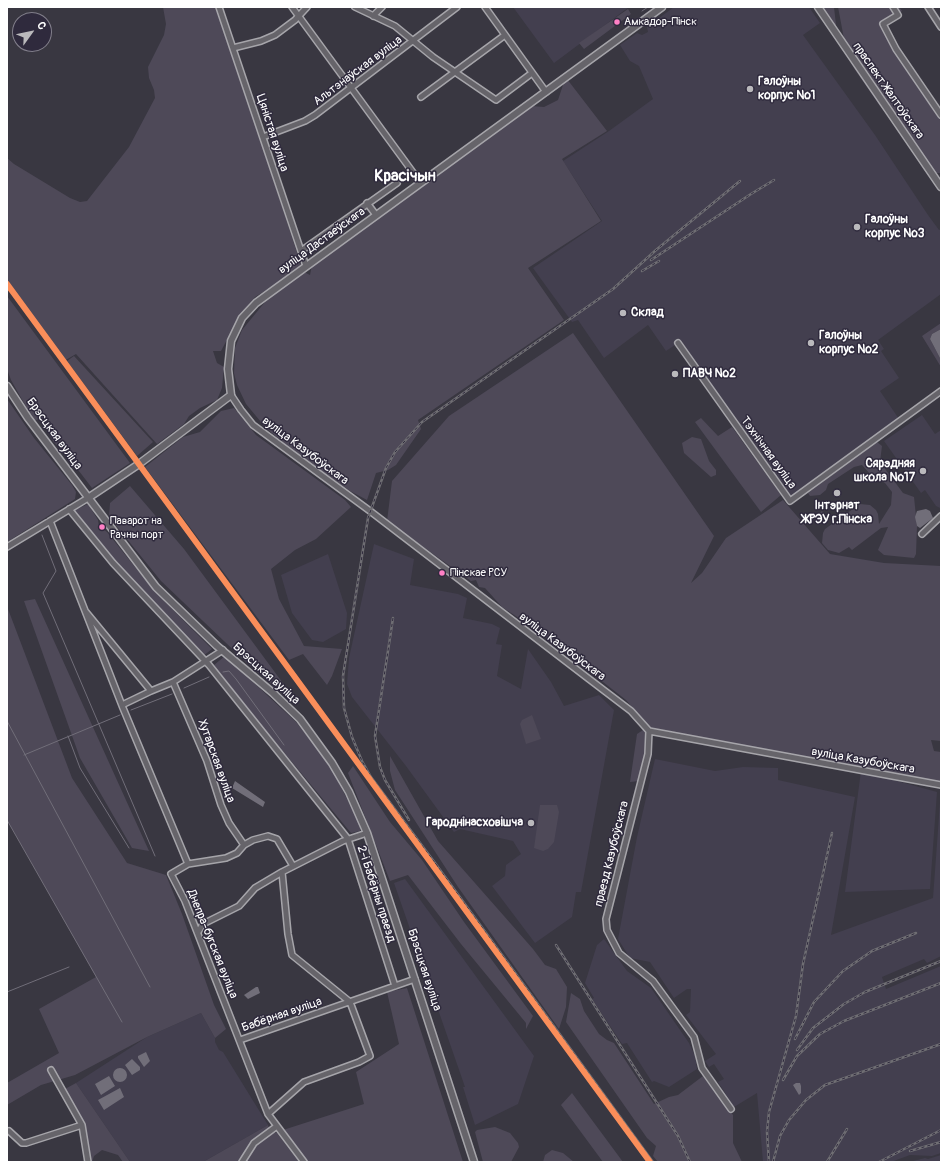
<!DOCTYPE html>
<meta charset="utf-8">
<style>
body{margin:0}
#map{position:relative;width:948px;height:1169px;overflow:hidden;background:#393741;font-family:Pangolin,sans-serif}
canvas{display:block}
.frame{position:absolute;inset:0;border:8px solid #fff;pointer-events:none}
.north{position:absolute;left:12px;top:12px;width:40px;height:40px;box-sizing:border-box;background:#2f2a3d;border:1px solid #827f8b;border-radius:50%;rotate:57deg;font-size:11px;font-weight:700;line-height:16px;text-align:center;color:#fff}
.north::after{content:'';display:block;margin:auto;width:14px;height:18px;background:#bab9bc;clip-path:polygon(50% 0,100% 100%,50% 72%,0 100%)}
</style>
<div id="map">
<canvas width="948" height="1169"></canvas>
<div class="frame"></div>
<div class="north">С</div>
</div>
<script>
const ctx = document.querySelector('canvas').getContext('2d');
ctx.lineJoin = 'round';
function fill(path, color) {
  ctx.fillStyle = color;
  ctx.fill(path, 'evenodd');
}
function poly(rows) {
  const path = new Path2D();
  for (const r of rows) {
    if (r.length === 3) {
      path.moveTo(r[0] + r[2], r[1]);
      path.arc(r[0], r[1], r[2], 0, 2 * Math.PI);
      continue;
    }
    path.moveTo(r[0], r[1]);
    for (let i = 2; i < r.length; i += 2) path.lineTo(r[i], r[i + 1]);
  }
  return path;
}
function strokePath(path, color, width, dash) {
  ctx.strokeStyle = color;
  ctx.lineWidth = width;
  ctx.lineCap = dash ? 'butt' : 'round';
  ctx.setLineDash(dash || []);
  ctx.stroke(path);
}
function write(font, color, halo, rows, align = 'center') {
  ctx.font = font + ' Pangolin,sans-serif';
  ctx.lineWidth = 3;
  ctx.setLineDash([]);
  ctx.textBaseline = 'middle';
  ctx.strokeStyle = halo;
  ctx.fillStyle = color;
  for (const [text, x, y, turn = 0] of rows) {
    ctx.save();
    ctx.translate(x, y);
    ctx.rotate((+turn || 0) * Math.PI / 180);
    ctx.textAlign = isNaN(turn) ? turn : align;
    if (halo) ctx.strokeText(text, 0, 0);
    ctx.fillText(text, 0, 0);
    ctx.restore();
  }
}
fill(poly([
 [513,7,629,7,554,63],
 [674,7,809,7,820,23,803,35,875,135,928,215,939,230,941,229,941,294,878,340,884,349,881,351,899,378,880,391,899,419,790,499,681,341,666,351,648,325,604,358,578,320,572,322,533,268,602,221,563,161,609,131,653,99,639,66,630,61,620,45,637,33,642,35,648,32,647,27],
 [922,415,935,434,941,430,941,507,940,508,936,506,925,490,921,493,884,441],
 [374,544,414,559,410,585,458,594,467,598,463,618,492,624,500,628,496,644,502,645,497,676,521,689,528,649,551,682,564,706,599,695,614,710,581,892,576,892,572,917,535,943,492,886,505,876,506,865,521,854,513,841,460,829,454,832,406,766,352,697,347,684,349,658],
 [328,554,347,613,346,629,323,642,312,640,292,613,281,575],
 [655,759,715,771,743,767,778,768,778,780,855,797,831,935,933,898,941,789,941,956,927,963,924,959,882,977,886,989,941,966,941,1153,932,1156,910,1155,891,1162,763,1162,757,1093,734,1107,718,1082,724,1079,714,1064,709,1067,705,1061,716,1054,686,1015,690,1012,691,989,687,989,674,998,650,962,630,958,618,939,637,837],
 [861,771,937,792,930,889,845,892],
 [405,879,534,1056,518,1104,475,1125,463,1087,465,1087,394,883],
 [604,939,627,971,651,988,689,1043,695,1056,697,1069,669,1087,654,1081,652,1082,627,1043,622,1044,592,999,594,998,585,983,597,945],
 [201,1013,215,1038,215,1042,219,1050,223,1052,268,1125,203,1162,130,1162,76,1083,147,1037],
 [941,1155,941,1162,909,1162,925,1158,928,1159]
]), '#433f4f');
fill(poly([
 [163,7,217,7,301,265,284,279,255,297,239,317,221,351,213,351,217,363,224,367,222,388,217,400,200,408,189,416,184,424,157,444,76,354,64,361,7,283,7,158,14,164,70,198,80,202,87,201,129,147,155,98,154,90,149,78,148,67,164,35,166,24],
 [822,7,834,7,836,25,834,26],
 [838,7,899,7,902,11,884,22,894,47,941,118,941,173,935,173,845,44],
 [628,9,631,14,584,49,579,43],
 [849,61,880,103,880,106],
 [567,79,607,131,562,159,601,221,528,268,564,320,418,420,421,429,396,465,388,470,376,473,367,500,350,491,291,449,266,428,246,404,237,385,234,373,235,348,242,330,265,302,287,283,304,272,310,275,312,265,526,108,531,106,544,107,558,100,564,82],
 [7,296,130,463,92,488,69,458,53,441,41,418,34,421,11,380,7,369],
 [941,323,941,329,932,334,930,339,941,360,941,367,922,336],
 [573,333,714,536,691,583,702,573,726,538,783,500,830,554,884,563,941,566,941,741,931,740,934,751,941,752,941,782,652,730,626,700,534,628,502,607,485,588,479,587,476,580,471,581,387,521,392,481,449,416],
 [74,356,153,442,137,456,67,361],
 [7,399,34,438,72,485,76,492,75,499,7,542],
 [234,408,256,435,345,500,351,507,316,539,295,550,271,569,279,599,304,646,342,649,332,676,327,685,303,654,289,660,145,467,183,437,200,432,221,411],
 [701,418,718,436,732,427,781,495,761,512,695,422],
 [692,437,701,439,709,461,716,470,716,475,711,477,684,453,682,443],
 [877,442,882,446,880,462,903,493,914,497,917,526,916,554,914,558,884,555,878,550,888,527,881,528,852,550,849,547,839,553,828,550,822,543,823,533,825,529,860,504,870,505,876,510,878,514,879,524,891,505,892,492,885,483,870,474,862,465,854,467,828,484,826,490,820,495,810,496,808,493],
 [130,486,184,549,288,690,293,702,246,662,161,581,109,517,110,503],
 [88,504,98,520,99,526,107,532,155,592,212,649,203,656,136,586,73,511],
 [822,511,826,517,816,523,812,518],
 [35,599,149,851,132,848,80,758,24,601],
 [8,609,72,778,127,863,166,875,182,914,214,1005,226,1029,215,1038,201,1013,147,1037,75,1075,41,1085,7,1105,7,1083,59,1053,39,1009,96,977,7,820],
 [225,656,296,722,316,747,334,773,360,825,360,831,351,833,223,679,214,665],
 [532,715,541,739,526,744,520,724,522,720],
 [643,730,647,734,647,744,639,781,630,782,637,734],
 [390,756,438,841,533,949,545,965,556,969,567,987,566,1007,559,1029,458,887,395,790,390,771],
 [353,766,390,822,422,860,464,922,533,1016,526,1029,526,1023,461,944,408,875,390,881,348,773],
 [540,805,557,805,559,812,554,842,548,849,543,851,534,848],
 [407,988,463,1162,308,1162,283,1130,364,1104,356,1072,399,1044,387,992],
 [571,993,580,999,584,1011,599,1034,607,1040,614,1043,654,1104,669,1097,678,1095,703,1076,733,1115,733,1143,742,1162,658,1162,653,1156,656,1146,647,1138,566,1022],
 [76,1083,130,1162,123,1162,118,1155,102,1150,94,1156,92,1162,89,1156,85,1126,65,1089],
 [572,1093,623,1162,624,1162,603,1162,561,1105],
 [268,1125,269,1128,249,1145,239,1162,203,1162],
 [495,1127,510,1133,518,1143,519,1147,511,1162,483,1162,475,1132,477,1130],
 [272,1132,277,1133,299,1162,245,1162,257,1145],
 [552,1150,563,1153,574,1162,543,1162,545,1155]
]), '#4e4958');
fill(poly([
 [941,329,941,360,930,339,932,334],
 [926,509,930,511,933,518,920,528,917,526,915,517,917,511],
 [235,781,265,802,263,807,232,788],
 [256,987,258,987,260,993,248,999,244,995],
 [146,1052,150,1061,144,1067,138,1058,138,1056],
 [132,1059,140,1067,140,1070,132,1075,125,1065],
 [120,1075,7],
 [109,1076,115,1086,101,1095,95,1084],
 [796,1083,800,1083,801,1086,801,1093,799,1095,793,1085],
 [120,1088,124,1097,104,1110,98,1100]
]), '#716e79');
strokePath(poly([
 [642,11,648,7],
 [933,108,941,120],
 [42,535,56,571,43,593,155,856],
 [223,672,229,671,236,679,284,745],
 [184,688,209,677],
 [131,710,172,694],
 [7,721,150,987],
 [68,736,80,768,129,848],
 [24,755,120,715],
 [7,820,122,1022],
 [7,992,69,967]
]), '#716e79', 1);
const minor = poly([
 [219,7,306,266],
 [292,7,420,182],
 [355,7,395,26,433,57,496,100,532,73],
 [485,7,546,92],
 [893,7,898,15,883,24,896,49,941,115],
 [928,7,941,27],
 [373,16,382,7],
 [233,48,261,41,275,35,295,20,307,7],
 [421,97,505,35],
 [263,137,305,121,315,115,457,7],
 [367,203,376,215],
 [301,251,397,183],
 [678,343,790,501,941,391],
 [231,395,241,410,253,425,370,511,589,679,631,711,649,731,941,785],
 [69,509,113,563,209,665,348,839,395,986],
 [50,521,123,708,188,864,171,874,185,901,268,1114,304,1162],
 [922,534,941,516],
 [7,547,88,498],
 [86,612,151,691,173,682,223,650],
 [173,682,207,761,221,805,229,823,244,845],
 [122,705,151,691],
 [649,731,648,754,606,919,607,930,619,953,653,981,694,1037,702,1068,731,1109],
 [188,864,226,858,237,853,244,845,253,840,268,836,277,839,293,866],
 [198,932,203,924,239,906,255,888,282,872],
 [240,1040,415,979],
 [51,1070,82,1125,88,1162],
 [268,1114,304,1082,359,1062,370,1056,350,1002,292,955,288,934,282,872,343,841,367,833],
 [9,1131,22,1143,26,1143,82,1125],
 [242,1162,254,1143,277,1126]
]);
const major = poly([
 [818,7,941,187],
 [7,386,28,418,156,587,217,646,273,693,300,719,332,763,349,792,367,833,474,1162],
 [88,498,139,464,231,395,228,369,231,341,242,318,256,303,662,7]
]);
strokePath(minor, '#a6a5aa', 8);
strokePath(major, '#a6a5aa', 9);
strokePath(minor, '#66646a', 5);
strokePath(major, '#66646a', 6);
const rail = poly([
 [651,260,751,194,774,180],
 [642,271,659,261],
 [393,618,375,736,380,767,385,780,409,820],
 [435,863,653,1162],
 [438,867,371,777,362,761,352,737,344,708,343,676,368,518,386,468,395,452,422,422,613,289,656,250,740,181],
 [556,945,678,1136,690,1162],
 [795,1039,814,1002,843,971,872,951,916,933],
 [797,1050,813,1028,844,1004,865,992,941,961],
 [783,1080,797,1056,820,1034,844,1021,941,983],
 [910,1151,941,1142],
 [769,1162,767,1132,769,1112,796,1016,803,964,832,833],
 [773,1162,780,1136,789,1120,806,1100,825,1085,941,1044],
 [827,1162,847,1129],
 [879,1162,941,1130]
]);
strokePath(rail, '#6f6e73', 2.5);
strokePath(rail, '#2f2a3d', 1, [3]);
strokePath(poly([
 [7,284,650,1162]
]), '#fa8e5a', 6);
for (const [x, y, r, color] of [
 [617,22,3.5,"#ff80c5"],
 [750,89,4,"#bab9bc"],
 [857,227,4,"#bab9bc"],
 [623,313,4,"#bab9bc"],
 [811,343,4,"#bab9bc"],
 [675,374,4,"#bab9bc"],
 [923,471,4,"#bab9bc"],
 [837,493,4,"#bab9bc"],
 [102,527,3.5,"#ff80c5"],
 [442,573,3.5,"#ff80c5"],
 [531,823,4,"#bab9bc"]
]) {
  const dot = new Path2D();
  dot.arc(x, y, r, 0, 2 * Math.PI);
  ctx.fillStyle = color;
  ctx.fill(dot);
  strokePath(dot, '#2f2a3d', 1.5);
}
write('11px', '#fff', '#2f2a3d', [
 ["Амкадор-Пінск",624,22],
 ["Паварот на",110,521],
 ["Рачны порт",110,535],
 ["Пінскае РСУ",450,573]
], 'left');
write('12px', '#fff', '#2f2a3d', [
 ["Альтэнаўская вуліца",358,71,-37],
 ["праспект Жалтоўскага",888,91,55],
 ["Цяністая вуліца",272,133,72],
 ["вуліца Дастаеўскага",322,241,-36],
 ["Брэсцкая вуліца",54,434,54],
 ["вуліца Казубоўскага",305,451,37],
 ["Тэхнічная вуліца",768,453,54],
 ["вуліца Казубоўскага",562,647,37],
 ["Брэсцкая вуліца",266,674,42],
 ["Хутарская вуліца",216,761,70],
 ["вуліца Казубоўскага",863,761,10],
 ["праезд Казубоўскага",612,854,-76],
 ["2-і Бабёрны праезд",376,894,72],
 ["Днепра-бугская вуліца",212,944,68],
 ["Брэсцкая вуліца",424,970,72],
 ["Бабёрная вуліца",282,1015,-19]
]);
write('bold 12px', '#fff', '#2f2a3d', [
 ["Галоўны",758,82],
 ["корпус №1",758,96],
 ["Галоўны",865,220],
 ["корпус №3",865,234],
 ["Склад",631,313],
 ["Галоўны",819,336],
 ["корпус №2",819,350],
 ["ПАВЧ №2",683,374],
 ["Сярэдняя",915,464,"right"],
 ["школа №17",915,478,"right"],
 ["Інтэрнат",837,506,"center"],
 ["ЖРЭУ г.Пінска",837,520,"center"],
 ["Гароднінасховішча",523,823,"right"]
], 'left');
write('bold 16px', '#fff', '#2f2a3d', [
 ["Красічын",405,177]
]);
</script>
